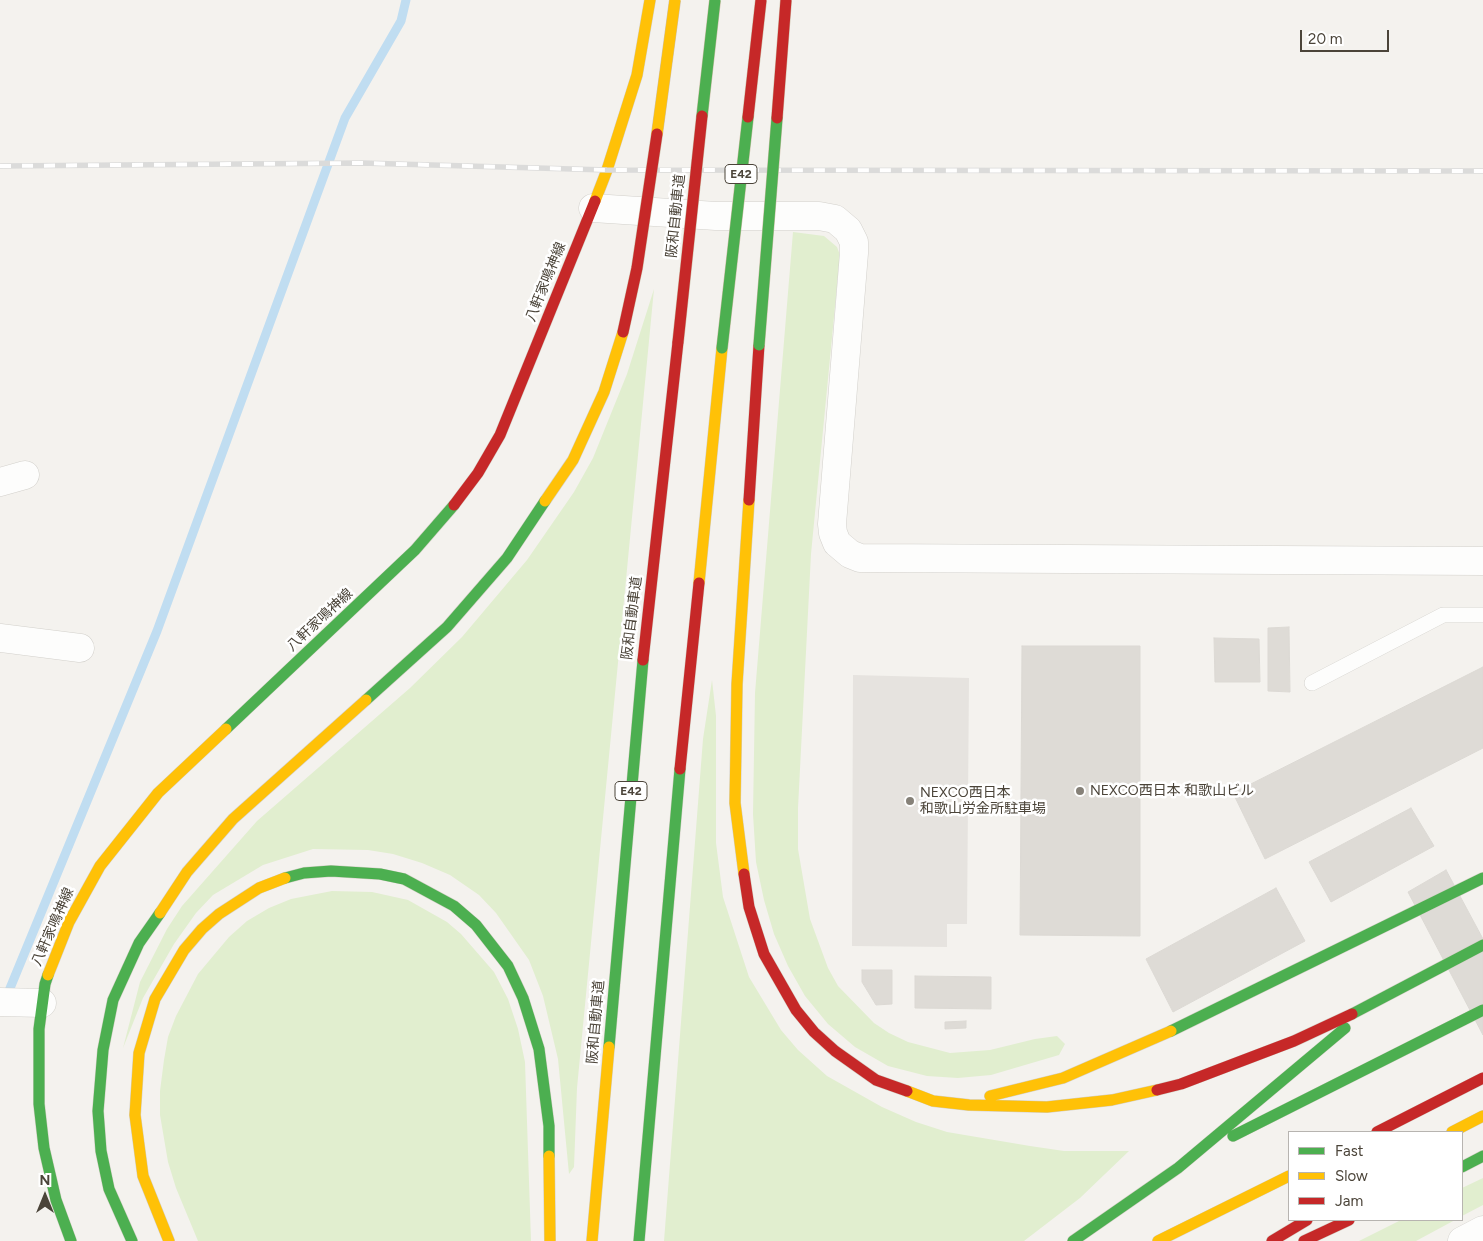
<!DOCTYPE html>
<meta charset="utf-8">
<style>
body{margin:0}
#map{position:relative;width:1483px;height:1241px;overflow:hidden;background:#f4f2ee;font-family:Figtree,sans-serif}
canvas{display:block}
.legend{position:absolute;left:1288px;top:1131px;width:175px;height:90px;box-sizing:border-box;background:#fff;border:1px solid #b7b4b0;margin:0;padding:6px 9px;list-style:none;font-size:15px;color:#4b4439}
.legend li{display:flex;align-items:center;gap:10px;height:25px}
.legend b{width:25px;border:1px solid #b7b4b0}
.north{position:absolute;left:20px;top:1171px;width:50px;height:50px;-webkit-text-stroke:4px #fff;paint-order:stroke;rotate:0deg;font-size:14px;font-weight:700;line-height:20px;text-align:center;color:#4b4439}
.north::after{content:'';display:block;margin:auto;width:18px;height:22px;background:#4b4439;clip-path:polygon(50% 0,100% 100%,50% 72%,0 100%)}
.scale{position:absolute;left:1300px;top:30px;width:89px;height:22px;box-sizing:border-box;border:2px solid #4b4439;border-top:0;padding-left:6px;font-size:15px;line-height:18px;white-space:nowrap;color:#4b4439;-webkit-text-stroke:4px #fff;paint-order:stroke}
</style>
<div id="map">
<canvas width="1483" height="1241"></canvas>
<ul class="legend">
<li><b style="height:6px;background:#4caf50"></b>Fast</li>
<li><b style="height:6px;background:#ffc107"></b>Slow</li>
<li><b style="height:6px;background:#c62828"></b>Jam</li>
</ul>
<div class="north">N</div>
<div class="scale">20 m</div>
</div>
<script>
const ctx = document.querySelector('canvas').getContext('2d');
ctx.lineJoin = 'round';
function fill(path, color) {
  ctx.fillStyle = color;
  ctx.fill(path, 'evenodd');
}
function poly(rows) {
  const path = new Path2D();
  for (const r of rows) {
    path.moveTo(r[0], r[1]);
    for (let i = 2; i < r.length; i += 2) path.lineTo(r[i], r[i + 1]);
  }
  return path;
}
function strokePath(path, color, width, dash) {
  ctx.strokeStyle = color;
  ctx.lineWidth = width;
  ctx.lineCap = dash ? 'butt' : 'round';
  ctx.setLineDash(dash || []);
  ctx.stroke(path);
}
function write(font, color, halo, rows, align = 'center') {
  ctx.font = font + ' Figtree,"Noto Sans JP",sans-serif';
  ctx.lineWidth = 5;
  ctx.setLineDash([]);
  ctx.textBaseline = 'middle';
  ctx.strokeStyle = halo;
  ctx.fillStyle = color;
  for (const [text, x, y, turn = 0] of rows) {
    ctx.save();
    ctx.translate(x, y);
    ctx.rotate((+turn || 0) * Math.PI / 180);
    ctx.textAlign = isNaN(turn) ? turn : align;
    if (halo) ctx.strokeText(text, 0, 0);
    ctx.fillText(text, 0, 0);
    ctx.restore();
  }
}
fill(poly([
 [793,232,824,236,837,247,840,255,811,554,798,808,798,849,810,919,828,968,838,986,874,1023,889,1033,908,1042,950,1053,990,1050,1035,1039,1057,1036,1065,1044,1059,1055,991,1075,958,1078,927,1076,888,1066,855,1047,828,1024,805,996,788,966,774,934,764,900,756,862,753,814,755,693],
 [654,289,577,1088,574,1167,569,1174,558,1059,543,996,529,960,496,913,479,895,450,875,422,863,393,854,368,850,313,849,263,865,213,895,196,913,174,944,143,998,123,1048,140,982,167,929,182,906,257,821,410,688,462,637,527,560,574,492,593,458,627,374],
 [712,680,716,716,716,843,723,897,749,977,781,1030,798,1050,827,1076,882,1107,916,1122,947,1132,1030,1146,1064,1151,1129,1151,1080,1198,1024,1241,664,1241,703,739],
 [332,891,372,892,408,900,447,922,461,934,494,972,508,999,518,1029,525,1062,531,1241,198,1241,176,1188,168,1162,160,1115,160,1091,164,1060,168,1037,176,1016,198,974,229,937,247,921,269,908,291,899],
 [1483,1178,1483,1205,1462,1216,1462,1188],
 [1401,1220,1455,1220,1416,1241,1359,1241]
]), '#e1eecf');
fill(poly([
 [853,675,969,678,967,924,947,924,947,947,852,946]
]), '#e6e3df');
strokePath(poly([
 [6,998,157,631,345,118,401,21,406,0]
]), '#c0ddf1', 9);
const building = poly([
 [1289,627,1290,692,1268,691,1268,628,1289,627],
 [1214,638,1259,639,1260,682,1215,682,1214,638],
 [1022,646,1140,646,1140,936,1020,935,1022,646],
 [1483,667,1483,748,1265,859,1233,793,1483,667],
 [1411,808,1434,846,1331,902,1309,862,1411,808],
 [1446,870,1483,939,1483,1035,1408,892,1446,870],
 [1276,888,1305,941,1173,1012,1146,959,1276,888],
 [862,970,892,970,892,1004,876,1005,862,982,862,970],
 [915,976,991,977,991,1009,915,1008,915,976],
 [966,1021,966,1028,945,1029,945,1022,966,1021]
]);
fill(building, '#dedbd6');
strokePath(building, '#dcd9d4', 1);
const lane = poly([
 [1312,683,1443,615,1483,615]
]);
const street = poly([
 [593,208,716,216,819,216,835,219,848,230,854,242,854,253,832,524,833,533,837,543,850,554,860,558,1483,561],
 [0,482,25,475],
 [0,638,80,648],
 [0,1002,42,1003],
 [1462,1241,1483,1230]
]);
const fast = poly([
 [366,700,447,627,507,558,545,501],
 [226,729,415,550,454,505],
 [285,878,304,873,331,871,380,874,404,879,454,906,476,925,508,966,523,998,539,1049,549,1126,549,1156],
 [48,975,45,984,39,1029,39,1104,44,1148,56,1200,71,1241],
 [1352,1014,1483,945],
 [1171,1031,1483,878],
 [609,1047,643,660],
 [1233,1136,1483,1010],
 [1462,1167,1483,1156],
 [132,1241,109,1189,101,1151,98,1111,103,1050,113,1000,139,943,160,913],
 [639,1241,680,769],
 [1073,1241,1178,1168,1345,1028]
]);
const slow = poly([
 [595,201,607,170,637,75,650,0],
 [545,501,573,460,604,392,623,332],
 [699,583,722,348],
 [744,874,735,803,737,684,749,500],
 [160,913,187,872,233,819,366,700],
 [48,975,69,922,100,866,158,793,226,729],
 [907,1091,933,1101,969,1105,1047,1107,1112,1100,1157,1090],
 [990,1096,1063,1078,1171,1031],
 [1452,1132,1483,1116],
 [549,1156,550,1241],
 [169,1241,143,1176,135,1115,139,1053,155,999,184,950,202,929,219,914,259,888,285,878],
 [592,1241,609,1047],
 [1158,1241,1289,1176]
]);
const jam = poly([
 [749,500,759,345],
 [454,505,478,473,500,435,595,201],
 [643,660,678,342],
 [680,769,699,583],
 [744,874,749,907,764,954,796,1010,814,1032,835,1051,876,1080,907,1091],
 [1157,1090,1181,1084,1294,1041,1352,1014],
 [1377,1132,1483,1078],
 [1272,1241,1307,1220],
 [1304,1241,1349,1220]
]);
strokePath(lane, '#d2d0cb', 16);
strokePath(street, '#d2d0cb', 29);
strokePath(fast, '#d3cfc5', 12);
strokePath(slow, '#d3cfc5', 12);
strokePath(jam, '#d3cfc5', 12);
strokePath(lane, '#fdfdfc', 15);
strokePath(street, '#fdfdfc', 28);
strokePath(fast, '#4caf50', 11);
strokePath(slow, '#ffc107', 11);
strokePath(jam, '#c62828', 11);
const rail = poly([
 [0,166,362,163,607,170,1483,171]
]);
strokePath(rail, '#dbdbda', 5.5);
strokePath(rail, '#fff', 4, [11]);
const fastBridge = poly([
 [702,116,715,0],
 [759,345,777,118],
 [722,348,748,117]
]);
const slowBridge = poly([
 [657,134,675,0]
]);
const jamBridge = poly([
 [748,117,761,0],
 [777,118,786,0],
 [623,332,637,268,657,134],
 [678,342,702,116]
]);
strokePath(fastBridge, '#ccbfa9', 12, []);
strokePath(slowBridge, '#ccbfa9', 12, []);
strokePath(jamBridge, '#ccbfa9', 12, []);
strokePath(fastBridge, '#4caf50', 11);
strokePath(slowBridge, '#ffc107', 11);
strokePath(jamBridge, '#c62828', 11);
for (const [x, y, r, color] of [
 [1080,791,5,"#868178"],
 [910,801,5,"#868178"]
]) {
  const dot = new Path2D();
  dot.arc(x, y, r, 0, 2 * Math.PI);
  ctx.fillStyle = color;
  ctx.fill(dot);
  strokePath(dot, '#fff', 2);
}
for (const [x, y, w] of [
 [741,174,32],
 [631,791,32]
]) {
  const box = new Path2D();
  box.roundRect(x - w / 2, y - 9.5, w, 19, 4);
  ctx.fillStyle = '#fff';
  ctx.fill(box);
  strokePath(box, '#4b4439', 1);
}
write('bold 12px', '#4b4439', null, [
 ["E42",741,174],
 ["E42",631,791]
]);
write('14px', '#4b4439', '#fff', [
 ["阪和自動車道",676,216,-84],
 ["八軒家鳴神線",546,282,-68],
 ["阪和自動車道",632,618,-83],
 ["八軒家鳴神線",320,620,-43],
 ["八軒家鳴神線",53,927,-66],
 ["阪和自動車道",596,1022,-85]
]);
write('14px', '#4b4439', '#fff', [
 ["NEXCO西日本 和歌山ビル",1090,791],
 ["NEXCO西日本",920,793],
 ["和歌山労金所駐車場",920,809]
], 'left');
</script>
